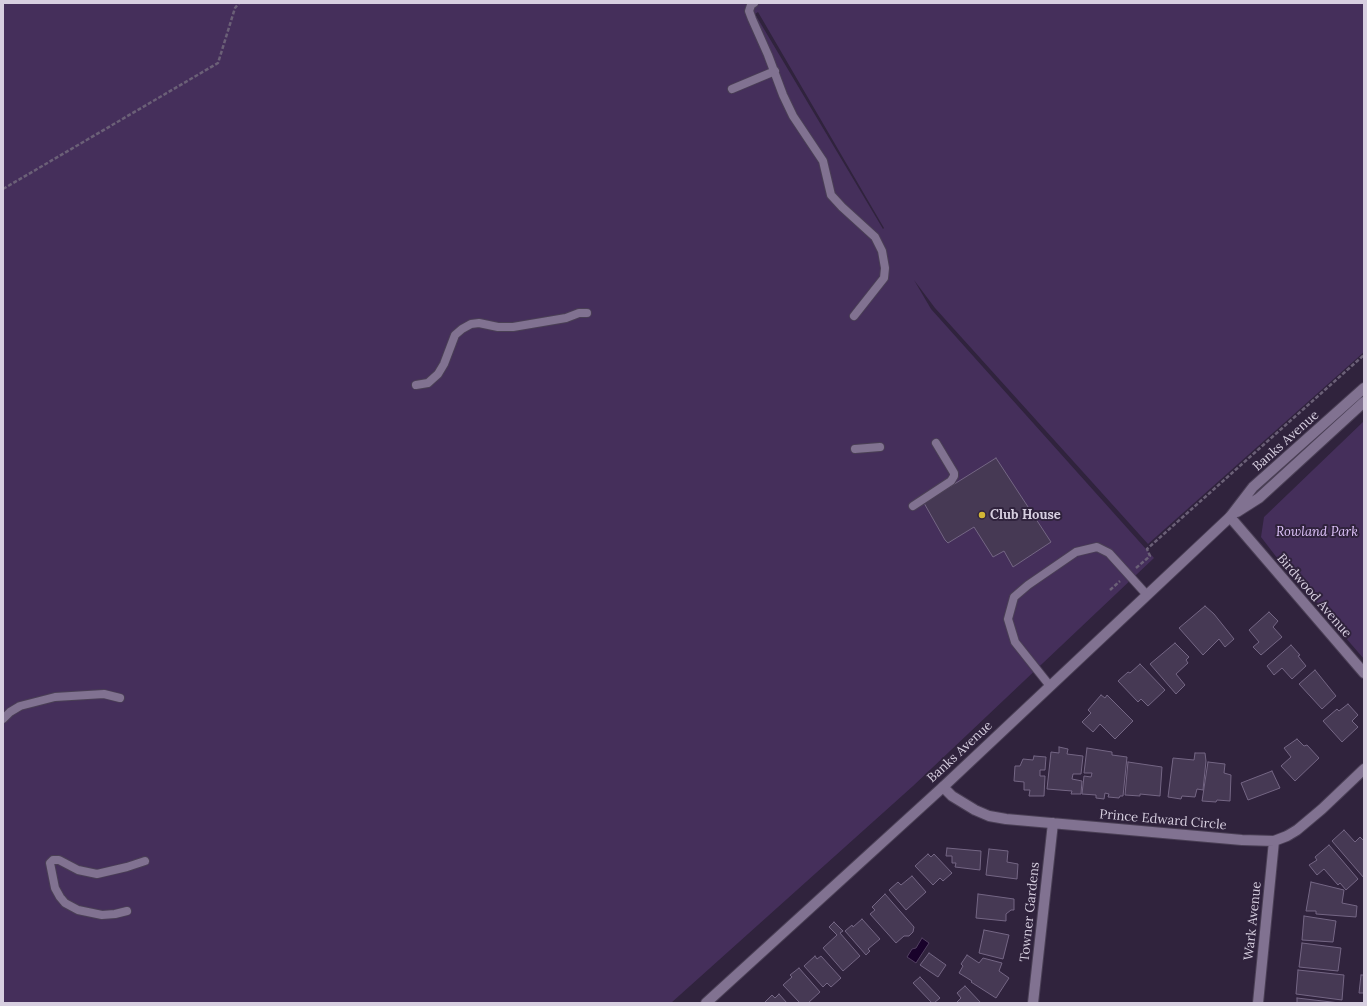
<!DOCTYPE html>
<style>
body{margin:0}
#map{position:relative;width:1367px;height:1006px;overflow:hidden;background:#30233d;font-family:Lora,serif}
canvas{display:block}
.frame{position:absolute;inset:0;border:4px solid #d7cfe0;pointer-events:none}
</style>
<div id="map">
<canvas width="1367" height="1006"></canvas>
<div class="frame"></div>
</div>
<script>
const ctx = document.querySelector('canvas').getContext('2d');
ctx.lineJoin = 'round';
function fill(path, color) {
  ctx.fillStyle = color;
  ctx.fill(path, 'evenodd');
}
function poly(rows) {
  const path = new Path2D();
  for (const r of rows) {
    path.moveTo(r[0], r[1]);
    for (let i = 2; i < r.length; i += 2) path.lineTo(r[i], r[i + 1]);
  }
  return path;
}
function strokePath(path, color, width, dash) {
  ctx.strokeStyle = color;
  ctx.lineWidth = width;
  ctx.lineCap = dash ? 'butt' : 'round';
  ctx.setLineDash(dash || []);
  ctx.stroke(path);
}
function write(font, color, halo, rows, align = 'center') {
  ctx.font = font + ' Lora,serif';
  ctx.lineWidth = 4;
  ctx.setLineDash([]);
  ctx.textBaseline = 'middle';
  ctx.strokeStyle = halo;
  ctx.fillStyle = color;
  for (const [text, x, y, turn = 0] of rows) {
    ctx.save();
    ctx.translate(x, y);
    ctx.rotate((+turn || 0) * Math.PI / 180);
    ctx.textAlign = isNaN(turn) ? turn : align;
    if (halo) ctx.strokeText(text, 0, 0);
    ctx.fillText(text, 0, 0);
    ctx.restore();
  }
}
fill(poly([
 [3,3,1364,3,1364,352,1148,544,935,308,914,280,931,309,1154,558,913,786,671,1003,3,1003],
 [758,12,884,228,883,229,755,14],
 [1364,421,1364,659,1281,563,1261,537,1264,517]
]), '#452f5b');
const water = poly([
 [922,938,929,943,916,963,907,957,912,949,916,948,922,938]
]);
fill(water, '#19022b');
strokePath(water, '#524061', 1);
const building = poly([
 [996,458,1051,542,1013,567,1004,551,993,557,974,527,948,543,945,540,924,503,996,458],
 [1205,606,1214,614,1234,639,1225,647,1219,639,1203,655,1179,628,1205,606],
 [1269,612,1278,621,1273,627,1282,637,1261,655,1253,647,1259,642,1249,630,1269,612],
 [1175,643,1189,657,1186,660,1188,663,1176,674,1185,685,1176,694,1150,664,1175,643],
 [1291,645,1300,655,1298,656,1306,666,1292,679,1282,668,1274,675,1267,666,1291,645],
 [1140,664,1165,690,1148,706,1141,699,1138,702,1118,681,1128,672,1130,673,1140,664],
 [1315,670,1336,696,1322,709,1299,684,1315,670],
 [1101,695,1105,698,1107,695,1133,721,1115,739,1100,724,1093,732,1082,722,1091,713,1088,710,1101,695],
 [1348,704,1358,715,1352,721,1358,727,1342,742,1323,721,1337,709,1339,711,1348,704],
 [1297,739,1304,746,1307,745,1319,758,1295,781,1281,766,1291,757,1284,748,1297,739],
 [1059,747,1068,749,1067,754,1083,756,1081,774,1073,774,1072,779,1082,781,1081,794,1071,794,1072,791,1047,789,1051,752,1059,753,1059,747],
 [1087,748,1112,752,1112,755,1127,757,1123,796,1120,796,1119,798,1108,797,1109,794,1105,793,1104,799,1096,798,1096,795,1082,794,1084,776,1091,777,1092,773,1084,773,1087,748],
 [1195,753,1205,753,1206,761,1203,790,1197,789,1195,797,1182,796,1181,799,1168,797,1173,758,1194,760,1195,753],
 [1034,756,1046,757,1045,770,1040,770,1040,776,1045,776,1044,796,1029,796,1030,790,1024,790,1024,782,1014,781,1015,766,1020,766,1023,759,1033,760,1034,756],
 [1128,762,1162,767,1160,796,1140,794,1140,796,1125,795,1128,762],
 [1208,762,1225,764,1224,773,1231,775,1230,801,1217,800,1216,802,1202,801,1208,762],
 [1272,771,1280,788,1248,800,1241,783,1272,771],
 [1344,830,1355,842,1360,837,1364,841,1364,878,1332,841,1344,830],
 [1329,845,1358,879,1346,890,1340,883,1338,885,1324,869,1317,875,1309,865,1317,860,1315,857,1329,845],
 [947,848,981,851,980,870,955,867,956,863,952,863,952,856,946,856,947,848],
 [989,849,1008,851,1007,862,1018,864,1017,879,986,875,989,849],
 [928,854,931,857,934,854,952,873,943,881,940,878,933,885,915,866,928,854],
 [912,876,926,892,906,910,889,890,898,882,901,885,912,876],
 [1311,882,1344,890,1342,903,1357,906,1356,917,1316,914,1316,911,1306,911,1311,882],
 [885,894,914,927,913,932,909,936,904,936,896,943,870,914,875,910,872,907,885,894],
 [978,894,1014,899,1014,910,1011,910,1006,914,1006,921,976,918,978,894],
 [1304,916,1336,921,1333,942,1302,940,1304,916],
 [862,919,880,939,868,949,870,951,866,955,845,931,852,925,853,927,862,919],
 [834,922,843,931,840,933,860,956,843,971,823,948,837,935,829,927,834,922],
 [984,930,1009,935,1003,959,979,953,984,930],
 [1302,943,1341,948,1338,971,1299,967,1302,943],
 [929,953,946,965,938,977,920,965,929,953],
 [967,955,979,963,983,958,1002,963,999,971,1009,978,996,998,971,982,972,981,959,973,963,966,961,964,967,955],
 [815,956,817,959,821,956,841,978,831,987,827,983,823,987,804,966,815,956],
 [799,968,820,992,808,1003,800,1003,783,985,792,977,790,975,799,968],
 [1298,970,1344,975,1342,1000,1296,994,1298,970],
 [1361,975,1364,975,1364,993,1359,993,1361,975],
 [920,977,940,998,934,1003,932,1003,913,983,920,977],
 [965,986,981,1003,956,1003,961,998,957,993,965,986],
 [779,994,787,1003,764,1003,772,995,775,998,779,994],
 [1297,998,1340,1003,1297,1003,1297,998]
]);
fill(building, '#463954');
strokePath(building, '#746684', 1);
const lane = poly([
 [754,3,751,5,749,11,752,19,768,55,783,95,793,116,823,161,831,195,842,207,875,237,882,251,885,268,884,278,854,316],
 [732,89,775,71],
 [416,385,428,383,438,374,444,364,455,335,462,329,471,324,479,323,498,327,513,327,566,318,579,313,587,313],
 [855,449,880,447],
 [913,506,951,481,954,476,954,473,936,443],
 [1050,686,1015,642,1008,619,1014,597,1028,585,1076,552,1097,547,1109,553,1147,595],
 [3,719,10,712,20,706,55,697,104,694,120,698],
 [127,911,115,914,102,915,78,910,65,903,60,897,55,888,50,863,53,860,59,860,78,870,97,874,127,867,145,861]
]);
const street = poly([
 [1230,517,1364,673],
 [943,787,952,796,975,810,989,816,1006,819,1242,840,1274,841,1287,836,1297,830,1322,809,1364,769],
 [1033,1003,1053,823],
 [1258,1003,1274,841]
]);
const secondary = poly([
 [1237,512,1259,498,1364,402],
 [706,1003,943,787,1230,517,1253,487,1364,388]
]);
strokePath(lane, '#4a3f55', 10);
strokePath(street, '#4a3f55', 12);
strokePath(secondary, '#4a3f55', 12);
strokePath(poly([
 [3,189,218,63,235,8,239,3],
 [1136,568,1150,556,1147,549,1364,355],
 [1110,590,1120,581]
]), '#6b6077', 2.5, [4, 2]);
strokePath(lane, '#817291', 8);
strokePath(street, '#817291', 10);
strokePath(secondary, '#817291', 10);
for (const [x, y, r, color] of [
 [982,515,4,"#d2b635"]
]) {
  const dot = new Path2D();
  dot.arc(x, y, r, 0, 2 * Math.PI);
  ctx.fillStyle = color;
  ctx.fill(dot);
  strokePath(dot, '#30233d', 1.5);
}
write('13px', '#d7cfe0', '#30233d', [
 ["Banks Avenue",1286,441,-42],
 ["Birdwood Avenue",1314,596,49],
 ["Banks Avenue",960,752,-43],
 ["Prince Edward Circle",1163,820,5],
 ["Towner Gardens",1030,912,-84],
 ["Wark Avenue",1253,921,-84]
]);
write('bold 13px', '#d7cfe0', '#30233d', [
 ["Club House",990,515]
], 'left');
write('italic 13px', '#dfc4fb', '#30233d', [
 ["Rowland Park",1317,532]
]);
</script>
